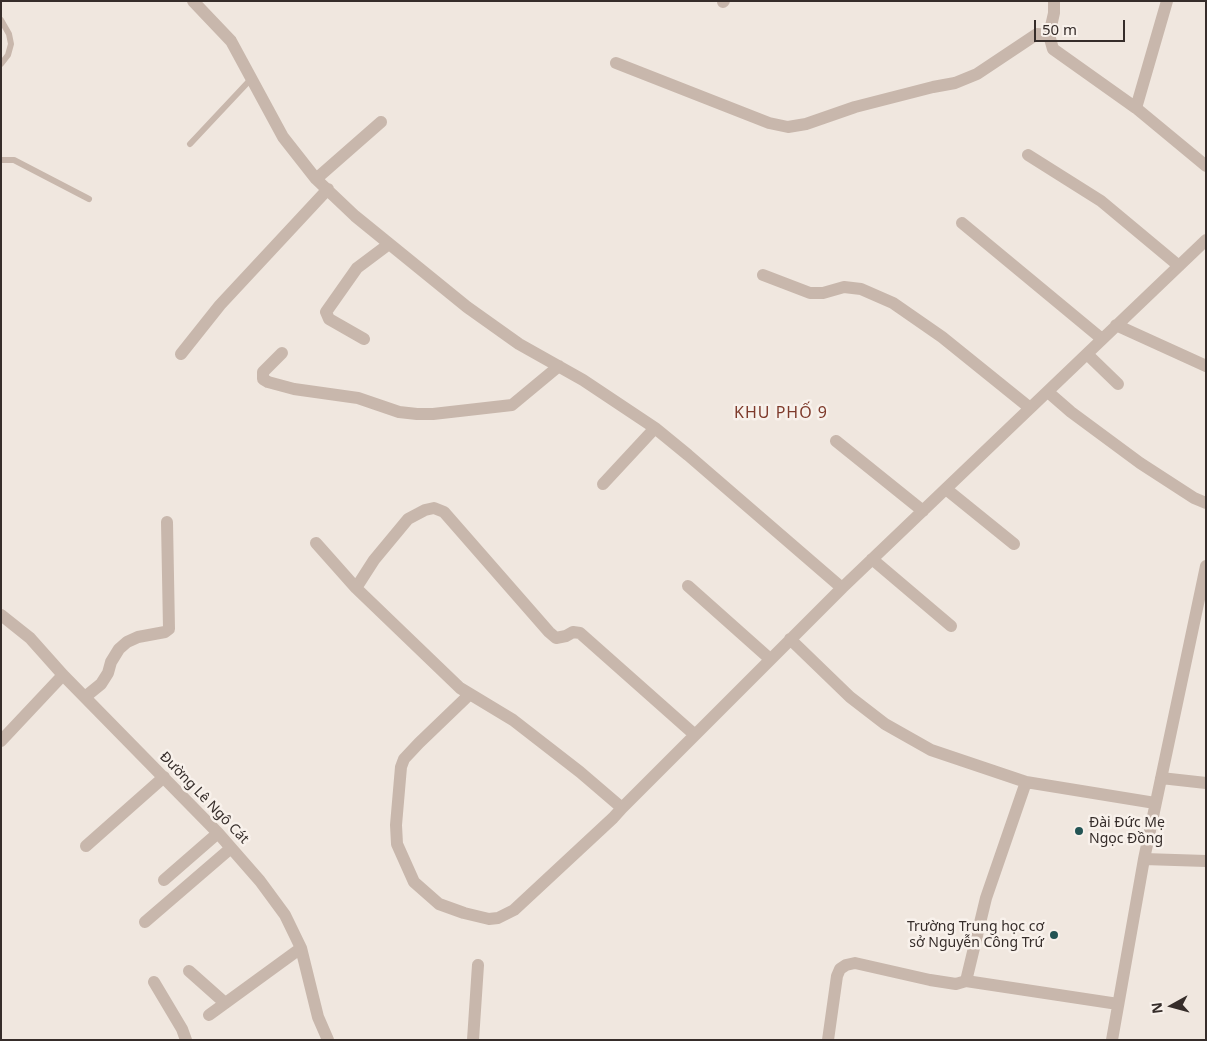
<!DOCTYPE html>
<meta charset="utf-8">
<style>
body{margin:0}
#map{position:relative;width:1207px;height:1041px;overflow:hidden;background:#f0e7df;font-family:"Noto Sans",sans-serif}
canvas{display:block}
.frame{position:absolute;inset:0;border:2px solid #362d2a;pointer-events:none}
.north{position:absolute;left:1147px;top:981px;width:50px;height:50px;-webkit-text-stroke:4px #f8f1eb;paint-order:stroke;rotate:263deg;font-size:14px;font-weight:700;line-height:20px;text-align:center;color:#362d2a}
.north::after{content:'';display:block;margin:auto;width:18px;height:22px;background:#362d2a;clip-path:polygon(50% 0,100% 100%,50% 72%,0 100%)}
.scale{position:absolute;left:1034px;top:20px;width:91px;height:22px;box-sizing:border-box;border:2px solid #362d2a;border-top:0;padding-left:6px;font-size:15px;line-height:18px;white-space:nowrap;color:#362d2a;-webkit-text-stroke:4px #f8f1eb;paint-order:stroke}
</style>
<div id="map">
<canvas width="1207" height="1041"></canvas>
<div class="frame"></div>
<div class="north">N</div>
<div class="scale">50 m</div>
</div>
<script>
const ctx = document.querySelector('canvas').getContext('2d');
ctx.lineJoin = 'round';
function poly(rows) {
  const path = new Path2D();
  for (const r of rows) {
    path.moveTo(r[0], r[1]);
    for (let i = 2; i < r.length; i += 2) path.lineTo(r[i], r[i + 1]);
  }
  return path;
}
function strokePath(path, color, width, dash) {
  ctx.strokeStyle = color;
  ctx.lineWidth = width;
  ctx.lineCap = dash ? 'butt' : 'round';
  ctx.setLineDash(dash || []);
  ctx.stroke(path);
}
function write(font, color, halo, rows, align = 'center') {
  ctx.font = font + ' "Noto Sans",sans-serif';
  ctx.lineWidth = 5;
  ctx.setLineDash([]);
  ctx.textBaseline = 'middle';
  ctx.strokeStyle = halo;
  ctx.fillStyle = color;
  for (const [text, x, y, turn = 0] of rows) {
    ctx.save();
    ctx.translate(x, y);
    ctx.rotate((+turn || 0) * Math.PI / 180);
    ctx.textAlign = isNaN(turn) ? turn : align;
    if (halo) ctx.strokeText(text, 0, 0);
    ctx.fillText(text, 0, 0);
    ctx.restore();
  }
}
strokePath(poly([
 [1,20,9,34,11,44,8,55,1,64],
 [190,144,251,79],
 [1,160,14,160,89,199]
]), '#c8b7ac', 6);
strokePath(poly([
 [193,1,231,41,283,137,316,179,355,216,467,307,519,344,583,380,655,428,688,455,842,588],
 [1054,1,1054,13,1049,35,1053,49,1136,108,1206,166],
 [723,2,724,1],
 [616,63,769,123,788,127,806,124,855,107,933,87,955,83,977,74,1037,34,1049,35],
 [1136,108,1167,1],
 [1028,155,1101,201,1179,266],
 [316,179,381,122],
 [962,223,1102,339],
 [763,275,810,293,823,293,844,287,861,289,893,303,942,337,1030,408],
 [1116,325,1206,366],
 [364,339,329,319,326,312,357,268,389,244],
 [282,353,263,372,263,379,268,382,294,389,358,398,399,412,417,414,433,414,512,405,559,366],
 [181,354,220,305,328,189],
 [1087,354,1118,384],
 [1048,392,1071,412,1140,463,1194,498,1206,503],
 [836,441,923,511],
 [603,484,655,428],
 [946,489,1014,544],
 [316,543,356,588,460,688,513,720,580,772,622,808],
 [872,559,951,626],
 [688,586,770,659],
 [356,588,374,560,408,519,425,510,434,508,444,512,549,632,556,638,566,636,573,632,580,633,695,735],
 [1,615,30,638,63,675,218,833,260,881,285,915,301,948,318,1017,328,1040],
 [790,639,850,697,885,724,931,750,1026,782,1155,803],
 [470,694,419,743,404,759,401,767,396,825,397,844,414,882,439,904,464,913,489,919,498,918,514,910,613,818,622,808,842,588,1206,240],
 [85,697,101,684,108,673,111,662,119,649,127,642,138,637,165,632,169,629,167,522],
 [1,741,63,675],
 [1161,778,1206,783],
 [86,846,164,777],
 [1144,859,1206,861],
 [164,880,218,833],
 [145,922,231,848],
 [189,971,225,1003],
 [966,981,1118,1004],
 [154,982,182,1029,186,1040],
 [209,1015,301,948],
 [473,1040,478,965],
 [828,1040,837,976,840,969,846,965,855,963,930,980,956,984,966,981,986,898,1026,782],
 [1112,1040,1144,859,1206,566]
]), '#c8b7ac', 12);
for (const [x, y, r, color] of [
 [1079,831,5,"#235454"],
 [1054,935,5,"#235454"]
]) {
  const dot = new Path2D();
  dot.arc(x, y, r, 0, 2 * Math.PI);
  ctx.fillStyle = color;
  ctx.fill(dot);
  strokePath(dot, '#f8f1eb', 2);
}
write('14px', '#362d2a', '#f8f1eb', [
 ["Đường Lê Ngô Cát",204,798,46]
]);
write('14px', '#362d2a', '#f8f1eb', [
 ["Đài Đức Mẹ",1089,823],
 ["Ngọc Đồng",1089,839],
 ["Trường Trung học cơ",1044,927,"right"],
 ["sở Nguyễn Công Trứ",1044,943,"right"]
], 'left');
ctx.letterSpacing = '1px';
write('16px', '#7e3a2b', '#f8f1eb', [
 ["KHU PHỐ 9",781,413]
]);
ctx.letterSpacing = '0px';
</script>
